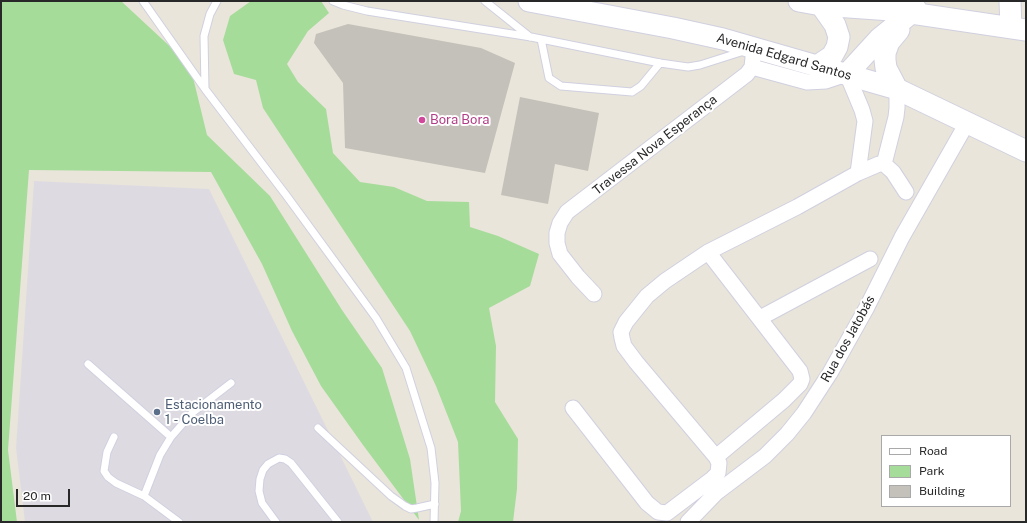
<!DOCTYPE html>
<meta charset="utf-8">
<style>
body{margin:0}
#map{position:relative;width:1027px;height:523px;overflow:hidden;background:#e9e5da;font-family:"Public Sans",sans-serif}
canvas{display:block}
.frame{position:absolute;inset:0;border:2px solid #282828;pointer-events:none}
.legend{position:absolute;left:881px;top:435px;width:130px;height:72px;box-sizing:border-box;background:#fff;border:1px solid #a9a9a9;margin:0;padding:5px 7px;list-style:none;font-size:12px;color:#282828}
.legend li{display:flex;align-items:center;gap:8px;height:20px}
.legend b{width:20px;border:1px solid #a9a9a9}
.scale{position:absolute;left:16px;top:489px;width:54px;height:18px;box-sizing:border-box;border:2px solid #282828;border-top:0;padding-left:5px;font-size:12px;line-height:14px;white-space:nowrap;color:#282828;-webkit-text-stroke:3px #fff;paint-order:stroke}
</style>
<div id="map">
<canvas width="1027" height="523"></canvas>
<div class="frame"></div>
<ul class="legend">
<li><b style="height:5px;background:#fff"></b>Road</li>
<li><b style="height:11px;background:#a6dc9a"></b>Park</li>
<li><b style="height:11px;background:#c4c1ba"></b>Building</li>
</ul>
<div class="scale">20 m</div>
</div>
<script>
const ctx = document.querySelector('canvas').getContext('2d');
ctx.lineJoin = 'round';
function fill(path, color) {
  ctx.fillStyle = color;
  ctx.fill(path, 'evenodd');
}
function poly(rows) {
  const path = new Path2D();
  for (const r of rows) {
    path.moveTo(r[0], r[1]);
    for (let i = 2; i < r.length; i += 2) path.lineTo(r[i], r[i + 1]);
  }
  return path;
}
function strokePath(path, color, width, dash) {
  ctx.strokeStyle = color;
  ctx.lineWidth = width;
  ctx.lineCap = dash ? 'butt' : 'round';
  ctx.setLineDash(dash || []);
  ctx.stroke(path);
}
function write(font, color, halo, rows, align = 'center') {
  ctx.font = font + ' "Public Sans",sans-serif';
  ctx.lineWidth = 4;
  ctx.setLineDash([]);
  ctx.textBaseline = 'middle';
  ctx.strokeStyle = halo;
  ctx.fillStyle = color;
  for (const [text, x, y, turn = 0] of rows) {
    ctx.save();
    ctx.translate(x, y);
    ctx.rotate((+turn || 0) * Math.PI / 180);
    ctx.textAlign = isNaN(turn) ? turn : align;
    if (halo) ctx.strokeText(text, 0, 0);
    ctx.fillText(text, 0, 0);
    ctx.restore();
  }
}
fill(poly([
 [34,181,209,189,373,522,25,522,16,448]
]), '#dedae2');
fill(poly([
 [1,1,121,1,190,65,207,135,270,196,342,310,382,368,410,459,419,520,363,445,321,386,292,331,262,264,211,172,29,170,8,450,17,522,1,522],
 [251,1,321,1,329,13,308,31,287,64,298,82,326,109,333,153,360,182,394,187,427,201,469,202,470,227,498,236,539,254,530,286,489,308,496,346,495,402,518,439,517,489,513,522,458,522,461,511,458,442,436,386,410,331,263,108,256,80,234,74,223,40,230,16]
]), '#a6dc9a');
fill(poly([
 [348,24,481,48,515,63,485,173,345,148,343,83,314,43,316,34],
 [520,97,599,113,588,171,555,164,548,204,501,195]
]), '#c4c1ba');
const lane = poly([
 [143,1,205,89,286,195,376,318,406,368,431,448,435,483,434,522],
 [333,1,343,5,367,11,531,37,660,63,688,67,700,65,744,51],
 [485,1,530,37],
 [541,39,549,78,561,86,632,92,641,86,660,63],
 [205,89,204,36,210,14,217,1],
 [88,364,171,437],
 [318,428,391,496,405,506,411,509,417,508,435,504],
 [114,437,107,452,104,471,108,477,116,483,144,496],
 [179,522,144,496,160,455,171,437,192,413,231,383],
 [276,522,262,503,259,491,260,479,263,470,268,464,279,458,285,459,291,463,338,522]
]);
const street = poly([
 [752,67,807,82,826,81,847,74,862,110,865,121,858,173],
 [884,164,896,117,897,108,897,89],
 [708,252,800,371,802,379,800,384,784,400,716,457],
 [594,294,578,277,560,254,557,243,557,233,560,223,567,212,747,74,752,67,754,48],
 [760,318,870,259],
 [573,408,647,503,658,512,667,513,712,479,718,473,719,463,716,457,636,362,624,346,622,338,621,332,626,322,647,296,665,281,708,252,797,207,858,173,879,164,884,164,893,172,906,192],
 [688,522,716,493,765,456,787,434,804,413,830,373,867,307,902,237,967,123]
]);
const secondary = poly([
 [529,1,673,28,723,39,897,89,1026,151],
 [799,1,821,5,891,10,1026,30],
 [1010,1,1011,28],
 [817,66,832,56,837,47,839,37,835,25,821,5],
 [847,74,879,39,916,9],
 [897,89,886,68,885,60,885,53,889,42,899,30]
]);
strokePath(lane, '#d0d0e0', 9);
strokePath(street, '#d0d0e0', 17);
strokePath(secondary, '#d0d0e0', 23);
strokePath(lane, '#fff', 7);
strokePath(street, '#fff', 15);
strokePath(secondary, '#fff', 21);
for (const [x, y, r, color] of [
 [422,120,4,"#d1479c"],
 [157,412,4,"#5c6f8a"]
]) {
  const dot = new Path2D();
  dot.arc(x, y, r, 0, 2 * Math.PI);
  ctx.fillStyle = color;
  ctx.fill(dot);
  strokePath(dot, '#fff', 1.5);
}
write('13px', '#282828', '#fff', [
 ["Avenida Edgard Santos",784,57,16],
 ["Travessa Nova Esperança",655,145,-38],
 ["Rua dos Jatobás",848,339,-61]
]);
write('13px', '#b23c85', '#fff', [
 ["Bora Bora",430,120]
], 'left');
write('13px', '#4e5e75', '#fff', [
 ["Estacionamento",165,405],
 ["1 - Coelba",165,420]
], 'left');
</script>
